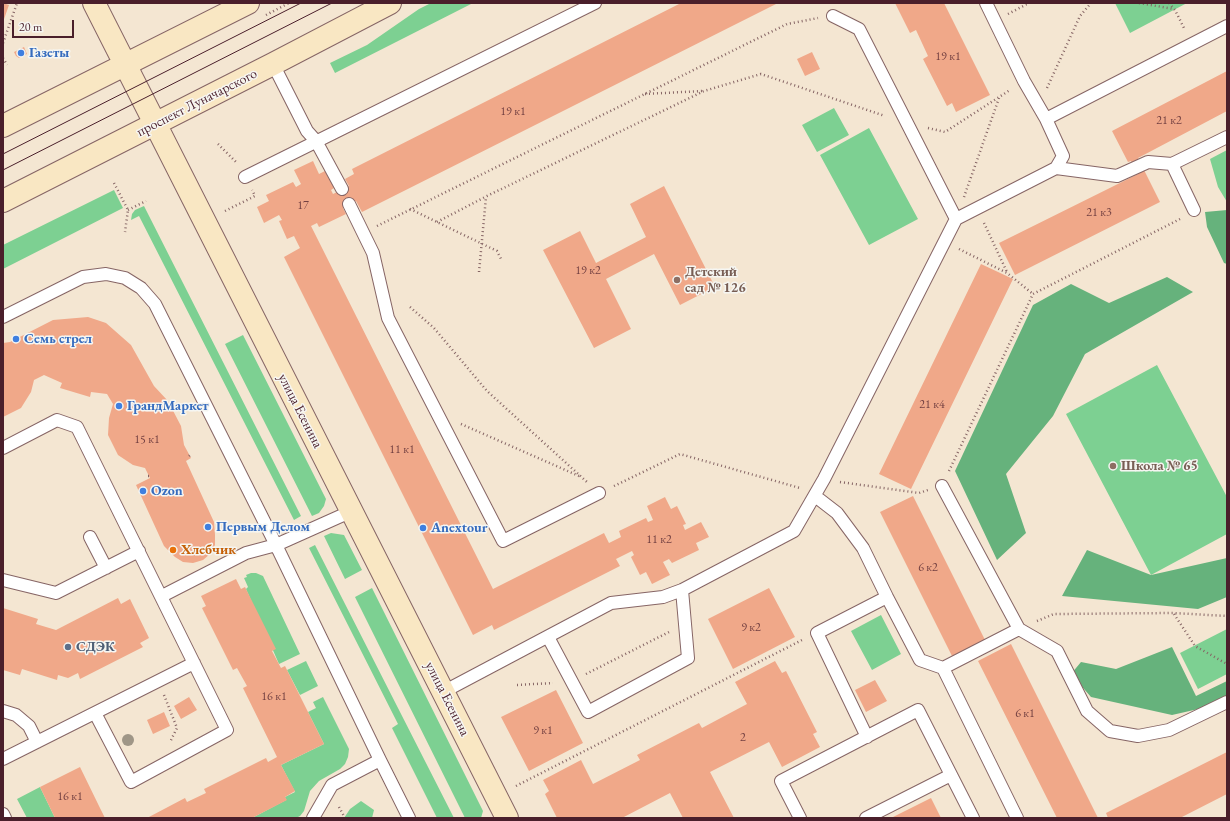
<!DOCTYPE html>
<meta charset="utf-8">
<style>
body{margin:0}
#map{position:relative;width:1230px;height:821px;overflow:hidden;background:#f4e6d2;font-family:"EB Garamond",serif}
canvas{display:block}
.frame{position:absolute;inset:0;border:4px solid #4a1f2b;pointer-events:none}
.scale{position:absolute;left:12px;top:20px;width:62px;height:18px;box-sizing:border-box;border:2px solid #4a1f2b;border-top:0;padding-left:5px;font-size:12px;line-height:14px;white-space:nowrap;color:#4a1f2b;-webkit-text-stroke:3px #f6f6f2;paint-order:stroke}
</style>
<div id="map">
<canvas width="1230" height="821"></canvas>
<div class="frame"></div>
<div class="scale">20 m</div>
</div>
<script>
const ctx = document.querySelector('canvas').getContext('2d');
ctx.lineJoin = 'round';
function fill(path, color) {
  ctx.fillStyle = color;
  ctx.fill(path, 'evenodd');
}
function poly(rows) {
  const path = new Path2D();
  for (const r of rows) {
    path.moveTo(r[0], r[1]);
    for (let i = 2; i < r.length; i += 2) path.lineTo(r[i], r[i + 1]);
  }
  return path;
}
function strokePath(path, color, width, dash) {
  ctx.strokeStyle = color;
  ctx.lineWidth = width;
  ctx.lineCap = dash ? 'butt' : 'round';
  ctx.setLineDash(dash || []);
  ctx.stroke(path);
}
function write(font, color, halo, rows, align = 'center') {
  ctx.font = font + ' "EB Garamond",serif';
  ctx.lineWidth = 3;
  ctx.setLineDash([]);
  ctx.textBaseline = 'middle';
  ctx.strokeStyle = halo;
  ctx.fillStyle = color;
  for (const [text, x, y, turn = 0] of rows) {
    ctx.save();
    ctx.translate(x, y);
    ctx.rotate((+turn || 0) * Math.PI / 180);
    ctx.textAlign = isNaN(turn) ? turn : align;
    if (halo) ctx.strokeText(text, 0, 0);
    ctx.fillText(text, 0, 0);
    ctx.restore();
  }
}
fill(poly([
 [431,3,473,3,335,73,330,63,367,45,419,9],
 [1115,3,1187,3,1130,33],
 [834,108,849,135,817,152,802,125],
 [869,128,918,219,869,245,820,155],
 [1227,150,1227,202,1218,187,1210,159],
 [114,190,123,208,3,269,3,245],
 [144,206,301,516,294,520,139,216,131,220,132,214,135,210],
 [243,335,326,499,324,506,319,513,312,516,225,344],
 [1157,365,1227,497,1227,534,1151,575,1066,414],
 [331,533,344,535,362,570,345,579,324,536],
 [315,545,454,818,437,818,392,728,398,724,309,548],
 [251,573,256,573,263,576,300,654,279,664,246,589,248,587,244,578,247,577,246,575],
 [372,588,483,811,481,818,465,818,355,597],
 [881,615,901,654,872,670,851,631],
 [1227,629,1227,674,1198,689,1180,653],
 [306,661,318,686,300,695,287,670],
 [323,697,349,749,348,757,345,764,340,769,319,781,310,791,304,811,300,816,296,818,252,818,286,800,285,797,295,792,281,765,324,744,308,712,316,708,313,702],
 [40,787,55,818,27,818,17,799],
 [361,801,374,810,372,818,344,818,350,809]
]), '#7dd092');
fill(poly([
 [1227,210,1227,264,1224,263,1207,227,1205,212],
 [1167,277,1193,292,1085,354,1053,416,1006,474,1026,533,997,560,955,471,1033,305,1071,284,1109,303],
 [1087,550,1151,575,1227,558,1227,597,1198,609,1062,596],
 [1172,647,1196,696,1227,681,1227,699,1216,705,1172,715,1091,697,1071,674,1081,662,1116,669]
]), '#66b27c');
fill(poly([
 [3,3,9,5,3,22],
 [681,3,778,3,362,212,356,201,343,208,346,214,319,227,317,223,311,226,493,589,604,533,609,543,621,537,619,531,646,518,648,522,653,520,647,506,665,497,671,509,677,506,686,524,683,525,685,530,701,522,709,537,696,543,699,550,672,563,669,559,663,562,670,575,652,584,646,572,640,575,631,557,634,555,632,551,616,559,620,566,494,630,492,625,473,635,284,257,300,248,294,236,287,239,279,221,282,220,279,215,264,223,257,207,269,201,266,195,293,182,296,187,301,184,294,170,313,161,319,174,325,171,334,188,331,190,333,194,349,186,345,179,354,174,352,169],
 [895,3,944,3,990,95,956,112,952,103,947,106,923,59,928,56,916,30,910,33],
 [24,47,27,54,19,58,16,56,14,52],
 [812,52,820,69,805,76,797,59],
 [1227,71,1227,111,1138,158,1160,202,1015,275,999,243,1138,174,1131,161,1128,162,1112,131],
 [664,186,715,287,680,305,654,254,606,279,631,329,594,348,543,250,580,231,596,263,646,237,630,204],
 [981,264,1013,279,911,489,879,474],
 [88,317,106,323,131,345,154,386,168,401,181,426,184,445,191,458,186,461,214,522,215,535,215,545,210,554,203,560,193,563,183,562,175,557,164,546,136,485,150,478,145,468,133,465,118,455,108,435,109,418,113,404,107,394,91,392,90,397,60,388,62,383,44,375,34,380,31,392,21,408,3,417,3,343,10,342,53,320],
 [913,496,985,640,952,656,880,512],
 [236,579,241,589,245,587,276,649,272,651,281,668,285,666,324,744,281,765,295,791,285,797,287,800,252,818,147,818,185,798,187,802,206,793,204,789,266,758,268,762,277,757,243,688,247,686,237,668,233,670,202,608,206,606,201,596],
 [769,588,795,637,733,669,708,619],
 [118,598,121,604,130,599,149,638,140,643,143,647,80,679,78,673,68,678,58,675,57,680,22,669,20,675,3,670,3,608,38,619,36,624,56,630],
 [1011,644,1098,818,1057,818,978,661],
 [775,661,782,673,786,671,817,732,813,734,820,747,782,767,769,742,710,772,734,818,683,818,670,793,622,818,557,818,545,794,549,791,543,780,581,760,593,784,640,760,637,755,699,723,702,728,747,704,735,682],
 [875,680,887,701,866,712,855,690],
 [556,690,583,743,529,771,501,717],
 [189,697,197,710,181,719,174,706],
 [164,712,170,726,153,734,147,720],
 [1227,752,1227,794,1180,818,1108,818,1106,813],
 [80,767,99,806,105,818,55,818,40,787],
 [931,798,941,818,891,818]
]), '#f0a889');
const lane = poly([
 [833,16,859,29,956,219,1056,168,1063,156,1046,119,1024,81,986,3],
 [273,64,307,131,316,141,342,189],
 [1046,119,1227,26],
 [1056,168,1117,176,1148,162,1172,164],
 [245,177,595,3],
 [349,204,373,253,388,318,503,541,599,493],
 [1194,210,1172,164,1227,137],
 [3,317,83,277,106,274,125,278,141,288,155,304,276,545,380,760,409,818],
 [3,448,57,420,77,427,227,730,131,782,95,713],
 [942,486,1019,629,1057,651,1087,711,1110,731,1138,736,1169,730,1227,702],
 [815,496,837,513,863,548,887,597,920,660,943,668],
 [90,537,106,568],
 [3,580,56,593,139,551],
 [162,596,246,553,276,545,352,511],
 [548,637,588,712,688,658,682,590],
 [443,692,611,603,663,597,682,590,794,531,824,479,956,219],
 [3,711,16,715,29,726,37,742],
 [867,737,817,633,887,597],
 [3,759,194,663],
 [3,814,5,818],
 [313,818,332,785,380,760],
 [800,818,781,781,918,710,973,818],
 [866,818,951,775],
 [1017,818,943,668,1019,629]
]);
const secondary = poly([
 [94,3,507,818],
 [3,126,248,3],
 [3,201,273,64,390,3]
]);
strokePath(lane, '#866565', 14);
strokePath(secondary, '#866565', 24);
strokePath(poly([
 [1139,3,1174,9],
 [1169,3,1175,10,1185,30],
 [1008,14,1029,3],
 [266,15,289,3],
 [3,43,17,3],
 [3,58,7,65],
 [1047,88,1080,16,1091,3],
 [645,94,702,91],
 [928,128,945,132,1010,90],
 [218,144,237,163],
 [114,183,128,210,125,232],
 [964,197,999,98],
 [410,209,497,251,502,261],
 [128,210,146,201],
 [225,211,255,196,252,190],
 [437,222,487,196,704,91,761,74,885,116],
 [984,223,1007,272],
 [377,226,787,24,818,18],
 [959,249,1007,273,1033,294],
 [479,272,486,197],
 [410,307,434,328,487,391,587,482],
 [461,424,579,476],
 [189,456,190,455],
 [949,471,1033,294,1180,219],
 [148,476,149,476],
 [840,482,919,493,928,490],
 [614,486,680,454,800,488],
 [1174,614,1195,646,1227,664],
 [1037,621,1054,614,1173,613,1227,616],
 [586,674,669,632],
 [517,685,553,683],
 [164,695,177,728,170,742],
 [516,786,802,640],
 [339,807,345,818]
]), '#866565', 2.5, [1, 3]);
strokePath(lane, '#fff', 12);
strokePath(secondary, '#f9e7c3', 22);
strokePath(poly([
 [3,154,301,3],
 [3,170,332,3]
]), '#4a1f2b', 1);
ctx.fillStyle = '#9f9687';
for (const [x, y] of [
 [128,740]
]) {
  ctx.beginPath();
  ctx.arc(x, y, 6, 0, 2 * Math.PI);
  ctx.fill();
}
for (const [x, y, r, color] of [
 [21,53,4,"#3f7fe0"],
 [677,280,4,"#8d6e63"],
 [16,339,4,"#3f7fe0"],
 [119,406,4,"#3f7fe0"],
 [1113,466,4,"#8d6e63"],
 [143,491,4,"#3f7fe0"],
 [208,527,4,"#3f7fe0"],
 [423,528,4,"#3f7fe0"],
 [173,550,4,"#e8710a"],
 [68,647,4,"#5c6f8a"]
]) {
  const dot = new Path2D();
  dot.arc(x, y, r, 0, 2 * Math.PI);
  ctx.fillStyle = color;
  ctx.fill(dot);
  strokePath(dot, '#f6f6f2', 1.5);
}
write('12px', '#744142', null, [
 ["19 к1",948,57],
 ["19 к1",513,112],
 ["21 к2",1169,121],
 ["17",303,206],
 ["21 к3",1099,213],
 ["19 к2",588,271],
 ["21 к4",932,405],
 ["15 к1",147,440],
 ["11 к1",402,450],
 ["11 к2",659,540],
 ["6 к2",928,568],
 ["9 к2",751,628],
 ["16 к1",274,697],
 ["6 к1",1025,714],
 ["9 к1",543,731],
 ["2",743,738],
 ["16 к1",70,797]
]);
write('bold 14px', '#366cbe', '#f6f6f2', [
 ["Газеты",29,53],
 ["Семь стрел",24,339],
 ["ГрандМаркет",127,406],
 ["Ozon",151,491],
 ["Первым Делом",216,527],
 ["Anextour",431,528]
], 'left');
write('14px', '#4a1f2b', '#f6f6f2', [
 ["проспект Луначарского",197,103,-27],
 ["улица Есенина",300,411,63],
 ["улица Есенина",447,699,63]
]);
write('bold 14px', '#785e54', '#f6f6f2', [
 ["Детский",685,272],
 ["сад № 126",685,288],
 ["Школа № 65",1121,466]
], 'left');
write('bold 14px', '#c56008', '#f6f6f2', [
 ["Хлебчик",181,550]
], 'left');
write('bold 14px', '#4e5e75', '#f6f6f2', [
 ["СДЭК",76,647]
], 'left');
</script>
